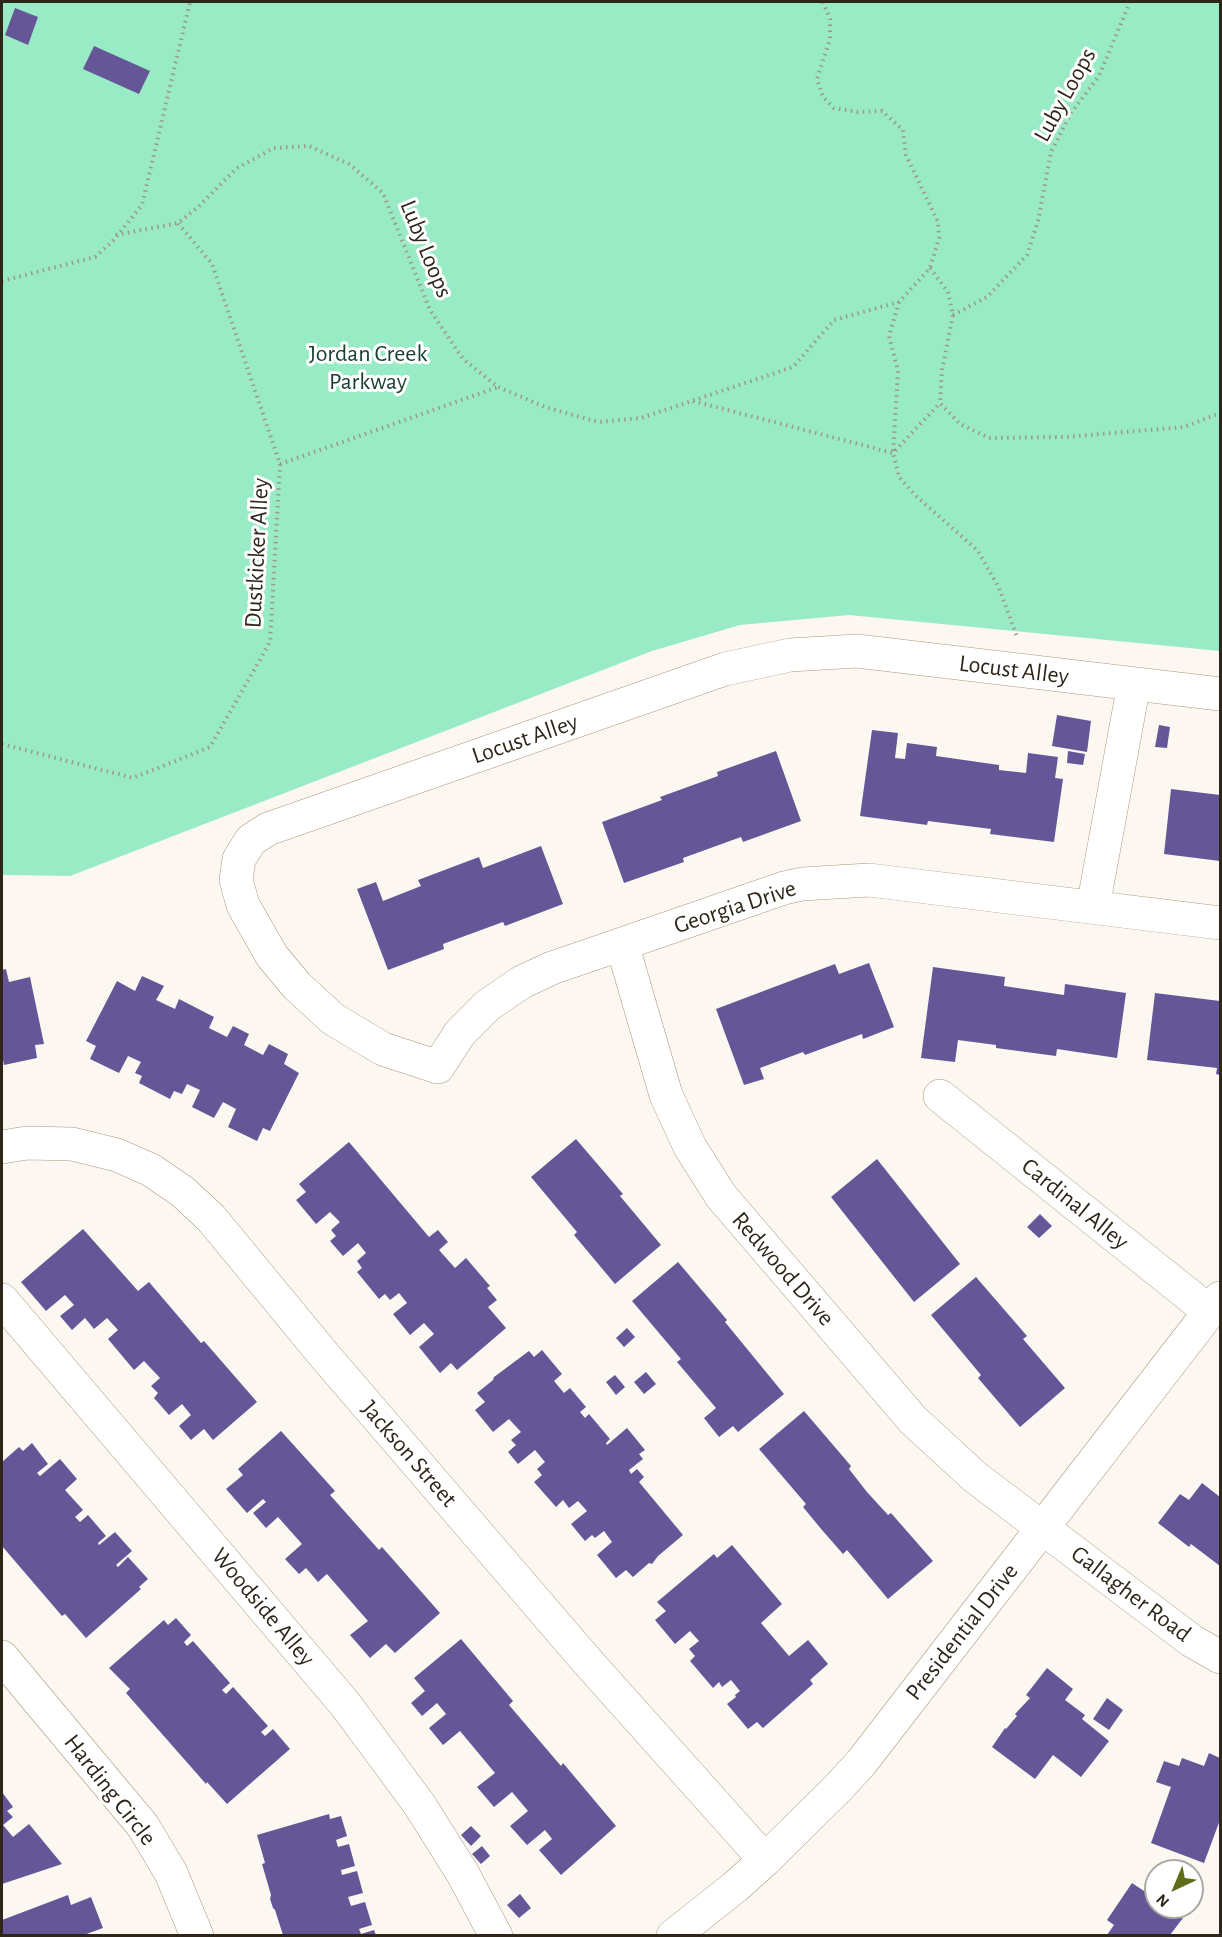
<!DOCTYPE html>
<style>
body{margin:0}
#map{position:relative;width:1222px;height:1937px;overflow:hidden;background:#fcf8f1;font-family:"Alegreya Sans",sans-serif}
canvas{display:block}
.frame{position:absolute;inset:0;border:3px solid #2e2619;pointer-events:none}
.north{position:absolute;left:1144px;top:1859px;width:60px;height:60px;box-sizing:border-box;background:#fff;border:2px solid #aba8a3;border-radius:50%;rotate:224deg;font-size:16px;font-weight:700;line-height:24px;text-align:center;color:#2e2619}
.north::after{content:'';display:block;margin:auto;width:21px;height:27px;background:#5d6d18;clip-path:polygon(50% 0,100% 100%,50% 72%,0 100%)}
</style>
<div id="map">
<canvas width="1222" height="1937"></canvas>
<div class="frame"></div>
<div class="north">N</div>
</div>
<script>
const ctx = document.querySelector('canvas').getContext('2d');
ctx.lineJoin = 'round';
function fill(path, color) {
  ctx.fillStyle = color;
  ctx.fill(path, 'evenodd');
}
function poly(rows) {
  const path = new Path2D();
  for (const r of rows) {
    path.moveTo(r[0], r[1]);
    for (let i = 2; i < r.length; i += 2) path.lineTo(r[i], r[i + 1]);
  }
  return path;
}
function strokePath(path, color, width, dash) {
  ctx.strokeStyle = color;
  ctx.lineWidth = width;
  ctx.lineCap = dash ? 'butt' : 'round';
  ctx.setLineDash(dash || []);
  ctx.stroke(path);
}
function write(font, color, halo, rows, align = 'center') {
  ctx.font = font + ' "Alegreya Sans",sans-serif';
  ctx.lineWidth = 6;
  ctx.setLineDash([]);
  ctx.textBaseline = 'middle';
  ctx.strokeStyle = halo;
  ctx.fillStyle = color;
  for (const [text, x, y, turn = 0] of rows) {
    ctx.save();
    ctx.translate(x, y);
    ctx.rotate((+turn || 0) * Math.PI / 180);
    ctx.textAlign = isNaN(turn) ? turn : align;
    if (halo) ctx.strokeText(text, 0, 0);
    ctx.fillText(text, 0, 0);
    ctx.restore();
  }
}
fill(poly([
 [2,2,1220,2,1220,651,849,615,740,625,652,651,70,876,2,875]
]), '#98ebc5');
fill(poly([
 [15,8,38,17,28,45,5,35],
 [94,46,150,71,139,94,83,69],
 [1057,715,1091,721,1087,752,1052,746],
 [1159,725,1170,727,1167,748,1155,747],
 [872,730,898,733,895,758,905,759,907,743,937,747,936,756,999,765,999,770,1026,773,1028,753,1058,757,1055,778,1063,779,1054,842,990,834,991,829,928,821,927,825,860,816],
 [776,751,801,821,743,842,741,837,683,858,684,862,624,883,602,822,662,800,660,797,718,776,717,772],
 [1068,751,1085,754,1083,765,1067,763],
 [1171,789,1220,795,1220,861,1164,854],
 [541,846,563,904,505,926,503,922,443,944,444,949,388,970,357,889,376,882,383,901,421,886,418,880,479,857,483,868],
 [869,963,894,1027,863,1039,862,1034,805,1055,803,1052,760,1068,764,1079,744,1085,716,1009,835,964,839,974],
 [933,967,1005,977,1004,986,1064,995,1065,984,1126,993,1117,1058,1057,1049,1056,1056,996,1048,996,1045,958,1040,955,1062,921,1058],
 [6,969,9,982,30,977,44,1044,35,1045,37,1058,4,1065,2,1055,2,970],
 [142,976,164,986,156,1000,175,1009,179,999,214,1017,209,1028,227,1037,233,1026,249,1034,244,1045,263,1055,269,1044,288,1054,284,1064,299,1073,270,1131,263,1128,257,1141,228,1127,236,1109,223,1102,214,1118,192,1107,200,1090,187,1084,182,1094,174,1091,170,1099,139,1083,142,1076,135,1073,141,1062,128,1056,119,1073,90,1059,96,1046,86,1041,117,981,135,991],
 [1155,993,1220,1001,1220,1075,1216,1074,1217,1068,1147,1060],
 [576,1139,623,1194,620,1196,661,1245,615,1284,574,1235,577,1232,531,1177],
 [349,1142,429,1237,438,1230,448,1242,439,1250,455,1268,466,1258,490,1286,487,1288,497,1300,488,1307,506,1328,457,1370,451,1363,440,1373,419,1347,434,1334,424,1323,410,1335,393,1314,407,1303,399,1293,390,1300,385,1294,379,1299,357,1272,362,1268,357,1261,366,1253,358,1243,343,1256,330,1241,336,1236,331,1230,340,1222,330,1212,316,1224,296,1200,306,1192,299,1184],
 [877,1159,960,1264,914,1302,831,1197],
 [1040,1214,1052,1226,1039,1238,1027,1227],
 [83,1229,138,1291,149,1282,201,1343,204,1341,257,1402,213,1440,204,1429,191,1440,179,1426,191,1415,182,1404,169,1415,154,1398,158,1393,151,1386,160,1378,144,1361,134,1370,108,1339,118,1330,107,1318,94,1329,85,1318,72,1330,60,1316,74,1305,65,1295,46,1311,21,1282],
 [678,1262,727,1320,725,1322,784,1394,738,1432,733,1426,719,1437,704,1418,716,1408,677,1362,681,1359,632,1301],
 [976,1277,1027,1336,1023,1339,1065,1388,1020,1427,978,1378,981,1375,931,1315],
 [627,1328,635,1337,624,1347,616,1338],
 [542,1350,562,1374,554,1381,564,1393,570,1388,586,1407,580,1412,585,1418,589,1414,610,1439,606,1443,607,1445,627,1428,645,1450,639,1454,643,1459,629,1470,631,1474,637,1469,644,1477,639,1482,683,1535,658,1556,652,1564,649,1563,633,1577,626,1570,616,1578,597,1555,612,1542,604,1531,595,1538,592,1535,585,1541,571,1524,587,1511,578,1501,569,1508,563,1500,556,1507,534,1482,542,1475,537,1469,545,1462,535,1450,518,1464,508,1452,516,1445,511,1440,521,1432,509,1419,493,1432,475,1410,485,1402,477,1393,493,1380,494,1377,529,1351,534,1357],
 [646,1372,656,1384,644,1394,634,1382],
 [615,1375,625,1387,616,1395,606,1382],
 [804,1411,851,1466,849,1469,867,1492,888,1515,891,1513,933,1561,888,1599,847,1550,843,1554,822,1530,803,1507,806,1504,759,1449],
 [281,1431,335,1491,330,1495,379,1550,382,1547,440,1613,395,1653,386,1644,370,1658,350,1635,368,1621,327,1574,318,1582,306,1568,299,1574,285,1559,302,1544,278,1517,266,1528,253,1513,266,1502,263,1499,247,1513,226,1489,243,1475,238,1469],
 [32,1443,48,1464,37,1473,40,1476,60,1459,77,1479,65,1490,83,1510,75,1517,80,1522,88,1515,106,1536,98,1543,99,1545,115,1532,132,1551,116,1565,118,1567,128,1557,148,1579,139,1587,141,1589,86,1638,65,1614,62,1616,2,1546,2,1462,19,1447,23,1451],
 [1202,1483,1220,1497,1220,1566,1191,1544,1189,1547,1158,1523,1180,1494,1189,1500],
 [732,1545,782,1604,761,1623,789,1656,808,1640,828,1664,810,1680,813,1684,763,1728,757,1722,748,1729,727,1704,736,1697,735,1695,740,1691,731,1680,722,1687,719,1682,713,1688,690,1661,695,1656,689,1649,699,1641,690,1631,675,1644,655,1620,666,1611,657,1602,714,1554,717,1558],
 [176,1618,191,1635,184,1642,187,1646,193,1641,230,1683,222,1690,226,1694,233,1687,268,1726,261,1732,265,1736,273,1729,290,1749,227,1804,207,1782,206,1784,126,1693,130,1689,109,1668,164,1620,168,1625],
 [461,1639,513,1701,509,1705,561,1766,563,1763,616,1826,561,1875,539,1850,552,1839,545,1830,527,1845,510,1826,528,1811,512,1792,494,1807,477,1787,495,1773,460,1731,443,1745,429,1728,446,1714,437,1703,422,1716,411,1703,425,1691,414,1678],
 [1047,1668,1073,1689,1065,1700,1085,1715,1082,1719,1109,1741,1081,1777,1053,1755,1035,1779,992,1747,1005,1728,1006,1729,1017,1716,1015,1714,1030,1698,1026,1695],
 [1107,1698,1123,1710,1109,1730,1093,1719],
 [1209,1753,1220,1758,1220,1820,1204,1863,1151,1843,1171,1787,1156,1782,1164,1761,1179,1766,1182,1758,1204,1766],
 [2,1792,13,1807,7,1811,13,1817,3,1825,13,1837,29,1824,62,1864,2,1884],
 [329,1814,330,1819,341,1816,347,1836,336,1840,338,1847,349,1844,355,1866,341,1870,342,1875,357,1871,363,1893,348,1897,351,1906,365,1902,372,1925,359,1929,361,1934,374,1930,376,1935,283,1935,275,1910,273,1908,270,1899,271,1895,262,1864,265,1863,257,1835],
 [471,1826,481,1836,471,1846,461,1835],
 [482,1846,490,1856,481,1864,472,1854],
 [1132,1883,1156,1899,1156,1907,1167,1907,1183,1918,1170,1935,1107,1935,1114,1925,1107,1920],
 [520,1894,531,1908,519,1918,507,1905],
 [68,1895,71,1905,91,1897,103,1928,84,1935,2,1935,2,1920]
]), '#655797');
const minor = poly([
 [1220,694,857,651,790,655,725,669,268,829,251,840,239,859,236,880,243,905,272,956,297,986,333,1019,383,1049,438,1067,460,1033,488,1005,522,982,552,968,622,944,784,888,802,884,869,880,1220,923],
 [1093,907,1134,684],
 [622,944,666,1095,690,1147,721,1196,913,1420,975,1477,1192,1641,1220,1657],
 [940,1096,1210,1312],
 [2,1147,27,1143,72,1144,117,1155,151,1170,183,1192,211,1218,324,1355,587,1661,765,1860],
 [2,1300,345,1704,419,1804,463,1874,496,1936],
 [2,1657,143,1826,171,1873,197,1936],
 [673,1936,735,1887,765,1860,838,1788,861,1763,1220,1298]
]);
strokePath(minor, '#ab9779', 34);
strokePath(poly([
 [116,235,178,223,198,207,237,168,274,148,309,146,349,164,383,193,430,310,463,359,498,387,545,407,598,422,641,418,793,367,834,320,899,302,930,268,939,238,938,222,906,155,903,130,882,111,858,112,834,108,823,97,817,79,830,39,830,19,823,2],
 [930,268,948,292,953,315,942,370,940,403,960,424,989,438,1066,437,1184,427,1220,413],
 [2,281,95,257,112,242,142,205,190,2],
 [899,302,889,336,898,371,893,453,899,477,915,495,978,551,999,588,1017,637],
 [953,315,987,297,1027,255,1038,221,1051,152,1071,113,1099,76,1130,2],
 [693,401,893,453,940,403],
 [280,464,498,387],
 [2,744,133,778,210,747,270,642,280,464,212,264,178,223]
]), '#9d988e', 4, [1.5, 4.5]);
strokePath(minor, '#fff', 33);
write('24px', '#2e2619', '#fff', [
 ["Luby Loops",1065,95,-61],
 ["Luby Loops",426,249,68],
 ["Dustkicker Alley",257,553,-87],
 ["Locust Alley",1014,670,7],
 ["Locust Alley",525,739,-19],
 ["Georgia Drive",735,907,-18],
 ["Cardinal Alley",1075,1204,39],
 ["Redwood Drive",783,1269,49],
 ["Jackson Street",409,1454,49],
 ["Gallagher Road",1131,1594,37],
 ["Woodside Alley",263,1607,50],
 ["Presidential Drive",962,1632,-52],
 ["Harding Circle",110,1790,52]
]);
write('24px', '#1a4030', '#fff', [
 ["Jordan Creek",368,354],
 ["Parkway",368,382]
]);
</script>
